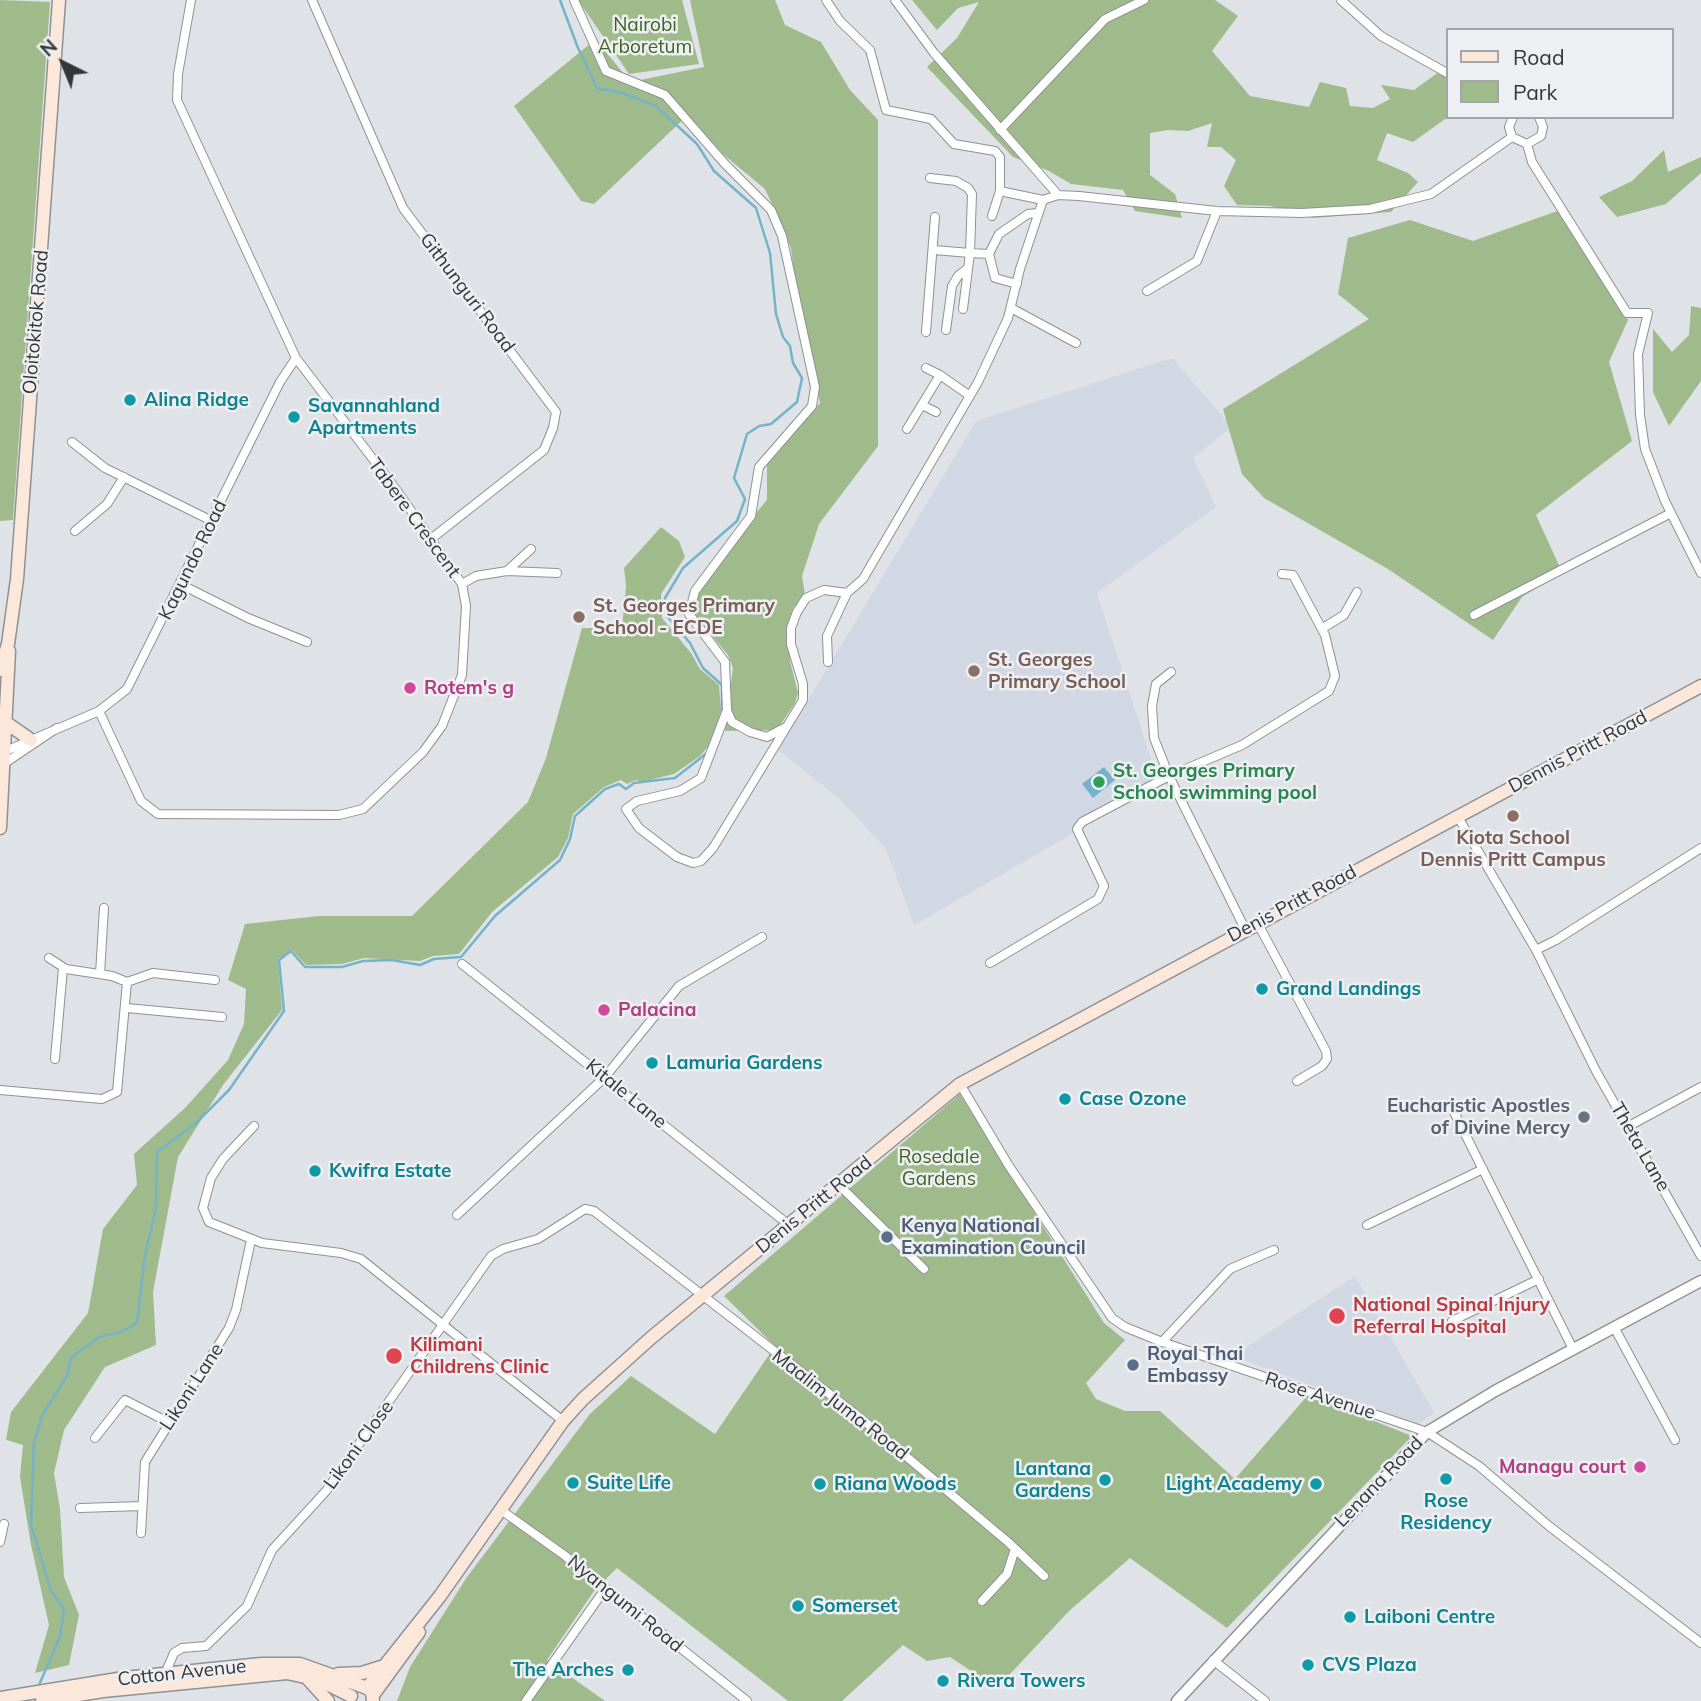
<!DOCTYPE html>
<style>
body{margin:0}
#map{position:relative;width:1701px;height:1701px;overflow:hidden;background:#dfe2e6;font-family:Mulish,sans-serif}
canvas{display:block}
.legend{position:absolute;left:1446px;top:28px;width:228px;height:91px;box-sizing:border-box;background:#edeff3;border:2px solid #a3a5a8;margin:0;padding:9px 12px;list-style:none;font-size:21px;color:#353637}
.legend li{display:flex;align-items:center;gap:14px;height:35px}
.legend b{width:35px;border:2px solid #a3a5a8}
.north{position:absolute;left:28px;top:28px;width:70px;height:70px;-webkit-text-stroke:5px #edeff3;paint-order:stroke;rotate:317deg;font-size:19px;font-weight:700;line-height:28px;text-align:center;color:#353637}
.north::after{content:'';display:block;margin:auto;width:24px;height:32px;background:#353637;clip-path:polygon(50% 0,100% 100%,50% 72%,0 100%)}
</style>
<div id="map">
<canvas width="1701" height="1701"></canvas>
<ul class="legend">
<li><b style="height:9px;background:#fce8db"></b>Road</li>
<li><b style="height:19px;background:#9fbb8c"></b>Park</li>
</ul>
<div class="north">N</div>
</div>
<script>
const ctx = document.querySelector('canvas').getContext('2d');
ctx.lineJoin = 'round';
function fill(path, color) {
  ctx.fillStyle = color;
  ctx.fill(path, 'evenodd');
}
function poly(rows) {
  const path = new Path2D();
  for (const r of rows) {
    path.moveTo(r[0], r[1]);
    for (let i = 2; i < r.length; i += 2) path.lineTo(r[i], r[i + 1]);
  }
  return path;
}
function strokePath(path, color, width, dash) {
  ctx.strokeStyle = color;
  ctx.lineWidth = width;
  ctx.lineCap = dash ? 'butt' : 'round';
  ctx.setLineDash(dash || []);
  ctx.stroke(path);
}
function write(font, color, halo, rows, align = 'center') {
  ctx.font = font + ' Mulish,sans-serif';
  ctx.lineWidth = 5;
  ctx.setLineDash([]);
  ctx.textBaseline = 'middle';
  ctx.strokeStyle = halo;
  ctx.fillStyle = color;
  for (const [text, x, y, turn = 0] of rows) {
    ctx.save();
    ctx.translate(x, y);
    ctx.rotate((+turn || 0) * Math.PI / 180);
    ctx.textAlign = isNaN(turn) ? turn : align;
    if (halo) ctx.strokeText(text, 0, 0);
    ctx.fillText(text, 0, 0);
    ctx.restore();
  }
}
fill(poly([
 [1172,358,1232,427,1193,458,1216,507,1097,593,1159,784,914,925,886,849,839,798,778,750,976,421],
 [1355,1276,1434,1412,1418,1425,1233,1356]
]), '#d2d8e3');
fill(poly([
 [0,0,50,2,13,520,0,521],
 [578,0,682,0,699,64,629,74],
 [690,0,775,0,785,25,821,42,850,90,878,120,878,446,819,524,802,576,805,595,793,608,789,629,790,661,798,693,795,703,777,730,725,731,733,668,728,655,692,612,693,600,730,544,767,500,767,460,820,403,797,298,791,248,778,217,765,189,724,155,688,115,594,204,581,201,514,106,596,39,630,82,704,67],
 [912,0,1215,0,1238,16,1212,51,1250,96,1309,107,1320,82,1346,88,1350,106,1373,108,1390,99,1381,85,1414,90,1447,66,1448,117,1413,142,1387,133,1377,160,1408,173,1418,182,1391,212,1313,218,1270,206,1237,205,1224,186,1236,160,1221,147,1207,147,1212,123,1188,131,1168,130,1150,133,1150,175,1175,194,1182,218,1135,211,1123,190,1071,184,1049,171,1013,157,927,67,957,38,979,2,958,8,937,30],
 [1664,150,1668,172,1701,157,1701,173,1666,204,1617,217,1599,197,1632,181],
 [1560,210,1628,320,1609,362,1632,441,1536,515,1562,572,1522,597,1493,640,1388,569,1264,498,1242,474,1223,409,1369,319,1338,294,1348,238,1410,220,1473,241],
 [1691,306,1701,308,1701,381,1669,426,1653,392,1653,329,1672,352,1689,335],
 [661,527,679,541,685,557,661,594,662,618,691,653,700,669,719,685,721,710,712,742,700,756,674,774,642,782,636,780,627,784,621,780,604,787,573,814,568,838,558,857,492,912,459,954,433,956,420,961,364,958,342,964,306,965,292,950,278,959,282,1010,223,1085,178,1157,153,1292,156,1345,105,1367,64,1430,54,1473,60,1509,64,1577,79,1615,69,1665,35,1673,49,1625,31,1545,20,1477,23,1445,6,1440,11,1412,88,1313,103,1229,137,1185,134,1154,185,1108,228,1060,244,1024,246,989,228,980,245,924,319,916,412,916,528,802,546,758,582,628,622,628,626,586,624,568],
 [960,1094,1104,1323,1125,1340,1086,1383,1096,1399,1125,1411,1160,1411,1235,1479,1308,1395,1412,1436,1227,1628,1130,1558,1069,1611,997,1688,950,1657,927,1661,903,1645,842,1701,788,1701,617,1568,594,1591,547,1660,605,1701,397,1701,410,1667,467,1577,590,1414,631,1376,715,1434,775,1346,724,1296]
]), '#9fbb8c');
fill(poly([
 [1104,767,1115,780,1093,798,1082,784]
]), '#74b3ca');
strokePath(poly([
 [560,0,578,48,597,88,622,93,656,106,697,144,714,171,756,208,770,253,776,314,783,337,790,346,793,363,802,378,797,402,771,424,759,426,747,434,734,478,745,499,737,521,683,568,665,598,667,616,690,643,703,668,722,685,722,713],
 [39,1685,60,1637,64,1609,51,1591,31,1525,34,1443,42,1416,67,1376,71,1358,99,1337,121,1332,137,1323,145,1255,156,1208,157,1152,195,1124,229,1090,284,1011,279,960,291,951,305,967,342,967,363,961,392,960,420,965,434,959,461,957,495,916,560,860,570,839,575,816,605,789,619,784,626,789,634,783,675,778,707,753]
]), '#74b3ca', 2.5);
const minor = poly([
 [312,0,403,208,556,412,553,428,544,450,431,539],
 [574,0,606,71,665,95,725,164,771,210,782,236,815,387,812,406,759,467,751,516,695,591,689,614,725,662,727,710,701,778,680,791,637,801,626,809,639,828,677,857,693,863,701,861,713,848,803,700,803,684,791,644,791,628,797,612,806,598,824,590,847,593,863,579,978,382,1008,318,1020,269,1043,200,1058,195,1079,196,1217,211,1302,213,1370,209,1431,194,1512,137],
 [826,0,840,21,870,50,886,110,931,119,954,144,995,151,1000,157,1000,191,1043,200],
 [895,0,934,53,1058,195],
 [1341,0,1381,36,1447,73],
 [1513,117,1509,127,1512,137,1527,144,1541,136,1543,127,1539,117],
 [1000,130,1105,19,1144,0],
 [1527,144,1532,162,1627,313,1648,313,1638,354,1640,415,1645,449,1665,501,1701,573],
 [930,178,956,181,968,188,972,194,970,253,989,254],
 [992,216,1000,191],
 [934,250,970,253,963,309],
 [1017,284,995,278,989,254,999,234,1028,214,1037,213],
 [1147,291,1197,261,1217,211],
 [1011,308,1076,343],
 [946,330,952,286,958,276,967,269],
 [926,332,935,217],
 [940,375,970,396],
 [922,405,936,412],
 [907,429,940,375,926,368],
 [72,442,105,468,212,521],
 [75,531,107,504,124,477],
 [507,571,531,549],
 [180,584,248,618,307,642],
 [462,584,476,576,507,571,557,573],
 [1474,615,1671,513],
 [1323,628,1344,615,1357,592],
 [828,662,827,636,847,593],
 [1171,672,1156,684,1152,706,1154,738,1169,776,1242,745,1329,691,1335,676,1325,635,1293,575,1282,574],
 [99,711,141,801,158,814,339,815,363,809,423,752,442,726,462,675,466,606,462,584,398,492,296,358,177,100,178,74,191,0],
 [727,711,732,722,750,732,767,737,784,728],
 [1,753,99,711,127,689,280,382,296,358],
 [2,765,57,728],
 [1458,817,1536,950],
 [1701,848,1556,940,1536,950,1596,1071,1701,1256],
 [1257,922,1326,1051,1327,1059,1322,1066,1297,1081],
 [990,963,1098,899,1104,886,1077,829,1082,822,1169,776,1245,929],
 [462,964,789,1225],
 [100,974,104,908],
 [127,982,153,973,215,980],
 [127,1008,222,1017],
 [55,1059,63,968],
 [960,1084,1009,1166,1112,1318,1125,1327,1162,1342,1427,1432,1479,1466,1549,1526,1701,1643],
 [0,1090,102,1099,117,1092,127,982,112,976,66,969,49,958],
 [1454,1112,1573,1349],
 [254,1126,223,1159,211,1178,203,1208,209,1222,262,1243,341,1253,361,1259,563,1421],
 [1629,1126,1701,1087],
 [838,1184,924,1269],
 [457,1215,605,1077,679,986,762,937],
 [1367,1225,1483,1169],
 [1452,1321,1539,1279],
 [1614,1327,1675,1440],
 [1162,1342,1230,1269,1274,1250],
 [95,1438,125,1400,170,1423],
 [80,1508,142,1506],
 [501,1510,564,1555,747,1701],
 [141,1533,145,1462,229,1328,236,1310,251,1240],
 [0,1542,4,1524],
 [982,1601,1007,1574,1015,1549],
 [1213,1660,1265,1701],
 [165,1674,174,1653,182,1648,206,1646,247,1606,272,1550,326,1491,491,1256,503,1249,538,1239,585,1209,594,1211,863,1420,1008,1542,1044,1576],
 [526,1701,605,1589]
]);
const tertiary = poly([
 [1177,1701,1427,1432,1495,1391,1701,1281]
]);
const secondary = poly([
 [0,670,8,644,17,579,59,0],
 [5,722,31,740],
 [0,828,9,651],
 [338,1674,362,1673,381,1667],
 [307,1678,328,1701],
 [367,1688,440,1596,563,1421,583,1399,652,1337,960,1084,1701,686],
 [373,1695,419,1632],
 [0,1698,124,1678,261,1664,300,1664,367,1688,372,1692,373,1701],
 [42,1701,103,1691,287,1673,319,1680,351,1696]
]);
strokePath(minor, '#8f9195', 10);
strokePath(tertiary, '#8f9195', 13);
strokePath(secondary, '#8f9195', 15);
strokePath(minor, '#fff', 8);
strokePath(tertiary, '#fff', 10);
strokePath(secondary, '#fce8db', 12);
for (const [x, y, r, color] of [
 [130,400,7,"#0f9aa8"],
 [294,417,7,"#0f9aa8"],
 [579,617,7,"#8d6e63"],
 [974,671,7,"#8d6e63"],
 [410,688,7,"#d1479c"],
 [1099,782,7,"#2e9e5b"],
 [1513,816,7,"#8d6e63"],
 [1262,989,7,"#0f9aa8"],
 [604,1010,7,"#d1479c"],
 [652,1063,7,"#0f9aa8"],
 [1065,1099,7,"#0f9aa8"],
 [1584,1117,7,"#6b7280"],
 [315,1171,7,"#0f9aa8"],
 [887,1237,7,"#5c6f8a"],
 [1337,1316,9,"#e0444e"],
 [394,1356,9,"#e0444e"],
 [1133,1365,7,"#5c6f8a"],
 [1640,1467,7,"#d1479c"],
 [1446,1479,7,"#0f9aa8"],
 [1105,1480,7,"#0f9aa8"],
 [573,1483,7,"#0f9aa8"],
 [820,1484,7,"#0f9aa8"],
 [1316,1484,7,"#0f9aa8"],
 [798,1606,7,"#0f9aa8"],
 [1350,1617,7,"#0f9aa8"],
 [1308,1665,7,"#0f9aa8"],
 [628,1670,7,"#0f9aa8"],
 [943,1681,7,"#0f9aa8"]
]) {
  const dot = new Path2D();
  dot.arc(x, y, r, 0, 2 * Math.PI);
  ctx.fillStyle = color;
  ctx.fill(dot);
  strokePath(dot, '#edeff3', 2.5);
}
write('19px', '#3f6321', '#edeff3', [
 ["Nairobi",645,25],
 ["Arboretum",645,47],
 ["Rosedale",939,1157],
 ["Gardens",939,1179]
]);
write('19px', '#353637', '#edeff3', [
 ["Githunguri Road",467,293,53],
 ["Oloitokitok Road",36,322,-85],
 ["Tabere Crescent",414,518,54],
 ["Kagundo Road",193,560,-64],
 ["Dennis Pritt Road",1578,752,-28],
 ["Denis Pritt Road",1292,904,-28],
 ["Kitale Lane",626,1094,39],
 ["Theta Lane",1640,1147,60],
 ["Denis Pritt Road",814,1205,-39],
 ["Likoni Lane",192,1387,-57],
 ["Rose Avenue",1320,1396,18],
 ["Maalim Juma Road",840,1405,38],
 ["Likoni Close",359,1445,-54],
 ["Lenana Road",1379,1482,-46],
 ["Nyangumi Road",625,1604,39],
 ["Cotton Avenue",182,1673,-6]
]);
write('bold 19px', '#0d838f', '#edeff3', [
 ["Alina Ridge",144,400],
 ["Savannahland",308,406],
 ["Apartments",308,428],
 ["Grand Landings",1276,989],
 ["Lamuria Gardens",666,1063],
 ["Case Ozone",1079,1099],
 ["Kwifra Estate",329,1171],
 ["Lantana",1091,1469,"right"],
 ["Gardens",1091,1491,"right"],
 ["Suite Life",587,1483],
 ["Riana Woods",834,1484],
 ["Light Academy",1302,1484,"right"],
 ["Rose",1446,1501,"center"],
 ["Residency",1446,1523,"center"],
 ["Somerset",812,1606],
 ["Laiboni Centre",1364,1617],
 ["CVS Plaza",1322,1665],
 ["The Arches",614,1670,"right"],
 ["Rivera Towers",957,1681]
], 'left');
write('bold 19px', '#785e54', '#edeff3', [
 ["St. Georges Primary",593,606],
 ["School - ECDE",593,628],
 ["St. Georges",988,660],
 ["Primary School",988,682],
 ["Kiota School",1513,838,"center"],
 ["Dennis Pritt Campus",1513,860,"center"]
], 'left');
write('bold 19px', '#b23c85', '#edeff3', [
 ["Rotem's g",424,688],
 ["Palacina",618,1010],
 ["Managu court",1626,1467,"right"]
], 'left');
write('bold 19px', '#27864d', '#edeff3', [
 ["St. Georges Primary",1113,771],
 ["School swimming pool",1113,793]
], 'left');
write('bold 19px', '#5b616d', '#edeff3', [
 ["Eucharistic Apostles",1570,1106],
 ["of Divine Mercy",1570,1128]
], 'right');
write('bold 19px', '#4e5e75', '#edeff3', [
 ["Kenya National",901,1226],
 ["Examination Council",901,1248],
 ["Royal Thai",1147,1354],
 ["Embassy",1147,1376]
], 'left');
write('bold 19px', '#be3a42', '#edeff3', [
 ["National Spinal Injury",1353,1305],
 ["Referral Hospital",1353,1327],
 ["Kilimani",410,1345],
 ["Childrens Clinic",410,1367]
], 'left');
</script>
